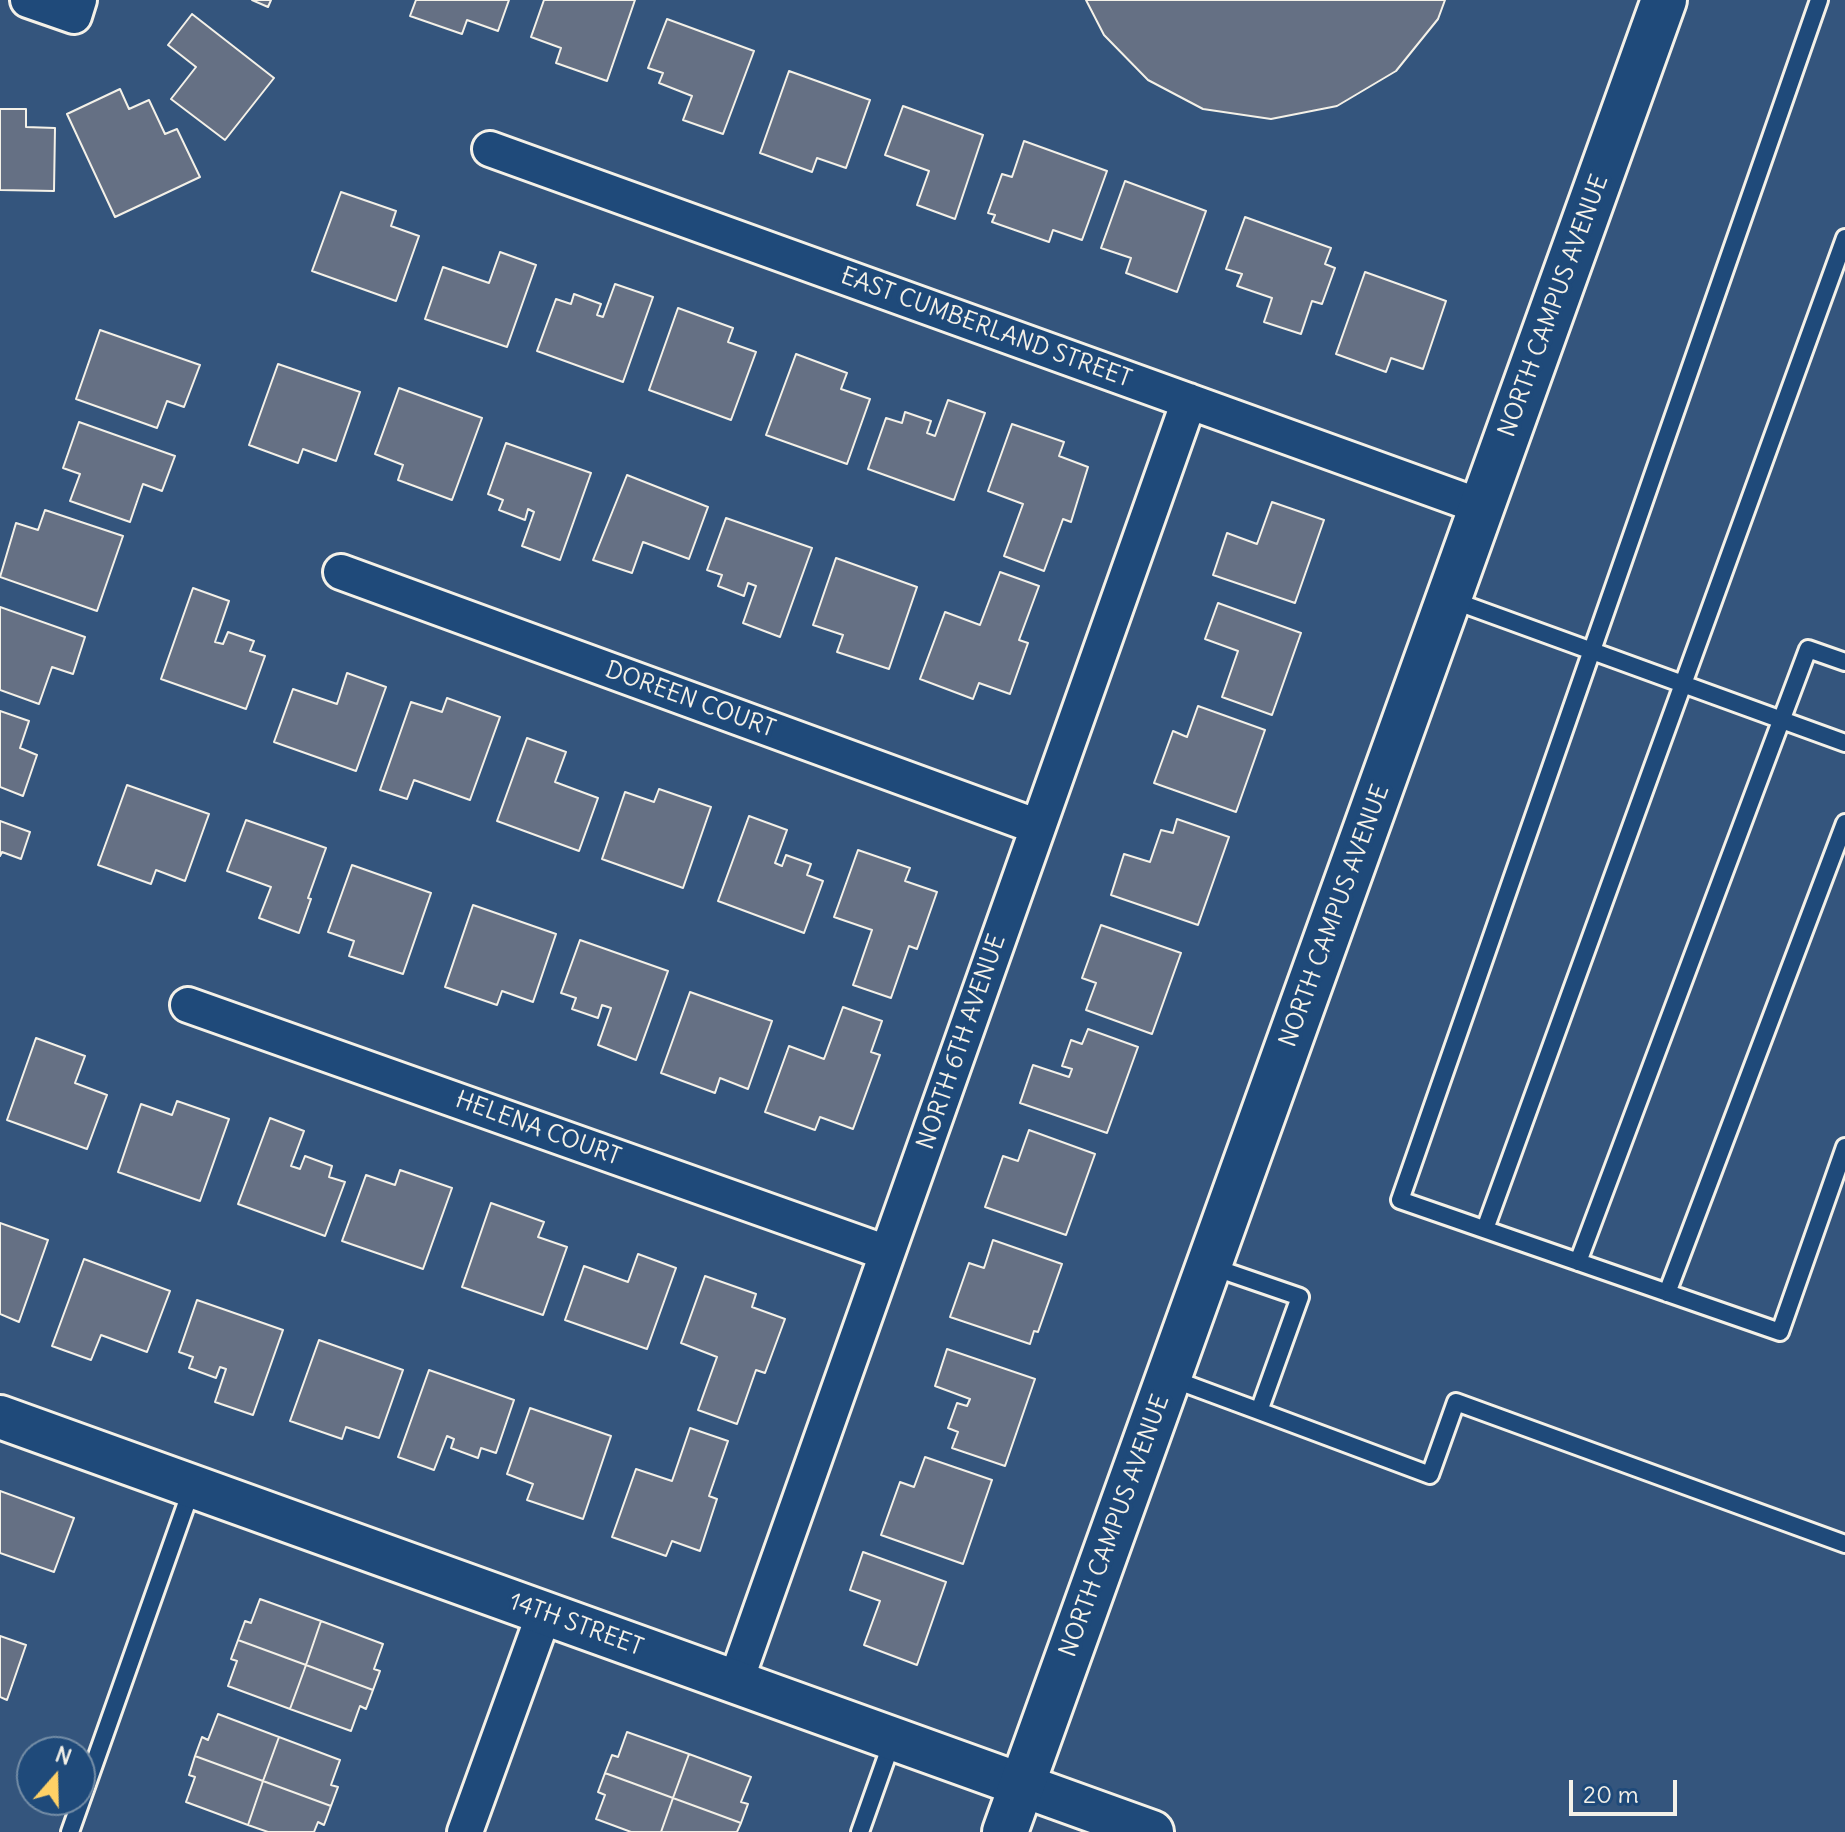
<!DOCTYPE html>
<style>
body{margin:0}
#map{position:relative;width:1845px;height:1832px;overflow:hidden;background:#34557d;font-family:Delius,sans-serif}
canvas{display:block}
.north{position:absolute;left:16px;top:1736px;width:80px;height:80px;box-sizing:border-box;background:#1f4a7a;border:2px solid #748da6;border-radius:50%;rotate:20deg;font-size:22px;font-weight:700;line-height:32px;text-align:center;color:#f4f1e8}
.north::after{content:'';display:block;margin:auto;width:28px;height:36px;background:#ffd166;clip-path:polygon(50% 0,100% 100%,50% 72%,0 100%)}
.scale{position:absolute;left:1569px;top:1780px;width:108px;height:36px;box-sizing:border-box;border:4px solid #f4f1e8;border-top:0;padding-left:10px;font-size:24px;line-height:28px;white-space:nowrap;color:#f4f1e8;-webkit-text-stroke:6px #1f4a7a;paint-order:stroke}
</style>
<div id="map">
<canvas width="1845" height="1832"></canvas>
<div class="north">N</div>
<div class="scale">20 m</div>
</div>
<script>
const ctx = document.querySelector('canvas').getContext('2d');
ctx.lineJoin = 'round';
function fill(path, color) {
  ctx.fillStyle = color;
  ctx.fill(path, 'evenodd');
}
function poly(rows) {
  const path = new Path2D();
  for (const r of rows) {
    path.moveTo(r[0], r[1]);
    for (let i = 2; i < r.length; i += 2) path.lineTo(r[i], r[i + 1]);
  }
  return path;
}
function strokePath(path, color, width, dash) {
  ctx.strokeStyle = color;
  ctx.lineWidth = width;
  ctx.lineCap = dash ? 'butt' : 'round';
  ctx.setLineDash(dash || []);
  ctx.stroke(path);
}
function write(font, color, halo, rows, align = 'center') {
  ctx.font = font + ' Delius,sans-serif';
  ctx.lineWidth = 8;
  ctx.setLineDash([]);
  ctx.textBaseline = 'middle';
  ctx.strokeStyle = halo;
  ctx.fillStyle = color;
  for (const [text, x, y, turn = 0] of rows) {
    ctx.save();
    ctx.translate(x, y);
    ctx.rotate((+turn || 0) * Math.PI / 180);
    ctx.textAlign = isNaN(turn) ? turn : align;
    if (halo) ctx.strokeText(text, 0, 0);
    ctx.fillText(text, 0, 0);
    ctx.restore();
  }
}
const building = poly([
 [252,0,271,0,268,7,252,0],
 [416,0,509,0,498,31,467,20,462,34,410,16,416,0],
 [544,0,635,0,607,81,556,63,561,48,531,37,544,0],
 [1086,0,1445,0,1438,19,1396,71,1337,106,1271,119,1203,109,1148,80,1104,35,1086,0],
 [192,14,274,78,225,140,171,99,196,67,168,45,192,14],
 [667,19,754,51,723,134,683,120,692,96,659,83,663,73,648,68,667,19],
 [789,71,870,100,846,168,817,158,812,172,760,153,789,71],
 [120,89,129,109,149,100,165,134,177,129,200,177,115,217,67,114,120,89],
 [903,106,983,135,955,219,917,205,929,171,885,155,903,106],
 [0,109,26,109,26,127,55,128,54,191,0,190,0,109],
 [1024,141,1107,171,1082,240,1053,230,1049,242,992,222,995,215,988,213,1002,174,1012,177,1024,141],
 [1125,181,1206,211,1177,292,1126,273,1131,258,1101,248,1125,181],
 [341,192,396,211,391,226,419,236,396,301,312,271,341,192],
 [1245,217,1331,248,1325,264,1335,268,1322,304,1312,301,1301,334,1264,322,1272,298,1237,286,1242,274,1226,269,1245,217],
 [500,252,536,265,507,347,425,319,443,267,489,283,500,252],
 [1365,272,1446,301,1423,369,1391,358,1386,372,1336,354,1365,272],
 [615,284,653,297,623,382,537,351,556,299,571,304,574,294,601,304,597,315,603,317,615,284],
 [678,308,733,328,728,342,756,352,731,420,649,390,678,308],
 [100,330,200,365,184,407,167,401,157,428,76,399,100,330],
 [796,354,847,373,841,389,870,399,847,464,766,435,796,354],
 [278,364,360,392,336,461,303,449,298,463,249,445,278,364],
 [399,388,482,418,452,500,398,480,403,465,375,454,399,388],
 [948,400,985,413,954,500,868,469,886,418,902,423,905,412,931,421,927,433,935,436,948,400],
 [79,422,175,456,162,491,143,484,130,522,70,501,80,474,63,468,79,422],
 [1012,424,1064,442,1059,456,1088,467,1071,522,1063,519,1044,571,1004,556,1023,504,988,491,1012,424],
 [506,443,591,473,560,560,522,546,534,512,528,509,525,520,499,510,503,500,488,494,506,443],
 [627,475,708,507,689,559,643,542,632,573,593,560,627,475],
 [1272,502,1324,520,1295,603,1213,575,1227,533,1257,544,1272,502],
 [45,510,123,536,97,611,0,577,16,523,38,530,45,510],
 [726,518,812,548,780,637,743,623,756,586,748,583,744,596,718,586,722,575,707,570,726,518],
 [836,558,917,587,889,669,837,652,843,635,813,625,836,558],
 [1000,572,1039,586,1019,640,1028,643,1010,694,979,683,973,699,920,679,945,612,980,625,1000,572],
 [193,588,229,601,215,642,223,644,228,632,254,641,250,651,265,656,246,709,161,679,193,588],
 [1218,603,1301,633,1272,715,1222,697,1238,651,1205,639,1218,603],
 [0,607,85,637,73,674,52,667,39,704,0,690,0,607],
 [347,673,386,687,356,771,274,742,293,689,337,704,347,673],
 [447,698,500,717,470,800,414,780,407,799,380,790,411,702,442,712,447,698],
 [1198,706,1265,730,1236,812,1154,783,1173,731,1187,737,1198,706],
 [0,711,29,721,20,748,37,755,23,796,0,787,0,711],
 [527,738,566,752,555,782,598,798,579,851,497,821,527,738],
 [127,785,209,814,185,881,156,870,151,884,98,865,127,785],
 [659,789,711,807,683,888,602,859,625,792,654,802,659,789],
 [749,816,787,830,775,863,782,866,786,855,811,864,807,875,823,881,804,933,718,901,749,816],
 [1177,819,1229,837,1198,925,1111,895,1124,854,1150,862,1161,830,1173,833,1177,819],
 [246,820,326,848,308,898,311,899,299,933,259,918,271,887,227,871,246,820],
 [0,821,30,832,21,859,2,852,0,856,0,821],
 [858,850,910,868,905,881,937,892,917,949,909,946,891,998,853,985,872,930,834,917,858,850],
 [352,865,431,893,403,974,349,956,354,941,328,932,352,865],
 [473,905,556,934,533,1002,502,991,497,1005,445,987,473,905],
 [1101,925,1181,953,1152,1034,1086,1010,1096,983,1082,978,1101,925],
 [580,940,668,971,636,1060,598,1045,611,1008,602,1005,598,1018,572,1009,576,998,561,993,580,940],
 [690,992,772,1021,748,1089,720,1078,715,1093,661,1073,690,992],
 [843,1007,882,1021,871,1052,880,1055,853,1129,820,1117,815,1130,765,1112,789,1046,824,1059,843,1007],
 [1088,1029,1138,1047,1107,1133,1020,1103,1033,1065,1069,1077,1072,1069,1062,1066,1071,1040,1082,1044,1088,1029],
 [36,1038,85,1056,75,1083,107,1095,87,1149,7,1120,36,1038],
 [177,1101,229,1119,200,1201,118,1172,141,1104,172,1115,177,1101],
 [270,1118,304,1131,291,1166,300,1169,305,1156,332,1166,329,1177,345,1182,325,1236,238,1204,270,1118],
 [1029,1130,1095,1154,1066,1235,985,1207,1003,1156,1018,1161,1029,1130],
 [400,1170,452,1188,423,1269,342,1241,366,1175,395,1185,400,1170],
 [491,1203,544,1222,538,1237,567,1247,543,1315,462,1287,491,1203],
 [0,1223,48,1240,19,1322,0,1314,0,1223],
 [993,1240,1062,1264,1038,1332,1034,1331,1030,1344,950,1317,969,1263,984,1268,993,1240],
 [638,1254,676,1268,647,1349,565,1320,584,1266,628,1282,638,1254],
 [84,1259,170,1291,147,1352,101,1335,91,1360,52,1346,84,1259],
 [705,1276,756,1294,752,1307,785,1319,765,1373,756,1370,737,1424,698,1410,717,1357,681,1343,705,1276],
 [197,1300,283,1330,253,1415,215,1402,226,1369,220,1367,216,1378,189,1368,193,1357,179,1352,197,1300],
 [319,1340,403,1370,379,1438,346,1427,342,1439,290,1421,319,1340],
 [947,1349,1035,1379,1005,1466,952,1448,958,1432,948,1428,957,1403,967,1406,970,1399,935,1386,947,1349],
 [429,1370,514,1400,496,1453,481,1448,478,1458,451,1448,454,1439,447,1436,434,1470,398,1457,429,1370],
 [530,1408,611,1436,583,1519,527,1500,533,1484,507,1474,530,1408],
 [690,1428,728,1441,709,1496,717,1499,700,1551,672,1541,666,1556,612,1537,636,1469,672,1481,690,1428],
 [925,1457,992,1480,963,1564,881,1535,900,1482,914,1487,925,1457],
 [0,1491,74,1518,54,1572,0,1553,0,1491],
 [863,1552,946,1582,917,1665,864,1645,880,1601,850,1590,863,1552],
 [260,1599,321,1621,306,1665,238,1640,245,1621,251,1623,260,1599],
 [321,1621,383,1644,374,1669,380,1671,373,1690,306,1665,321,1621],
 [0,1636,26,1645,7,1700,0,1697,0,1636],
 [238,1640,306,1665,290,1709,228,1686,237,1661,231,1659,238,1640],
 [306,1665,373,1690,366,1709,360,1706,351,1731,290,1709,306,1665],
 [218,1714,279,1737,263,1781,195,1756,202,1737,208,1740,218,1714],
 [627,1732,689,1754,673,1798,605,1773,612,1755,618,1757,627,1732],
 [279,1737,340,1760,331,1785,338,1787,331,1806,263,1781,279,1737],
 [689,1754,751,1777,741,1802,748,1804,741,1823,673,1798,689,1754],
 [195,1756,263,1781,248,1825,186,1802,195,1777,189,1775,195,1756],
 [605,1773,673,1798,661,1832,631,1832,596,1819,605,1795,598,1792,605,1773],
 [263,1781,331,1806,324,1825,318,1822,314,1832,268,1832,248,1825,263,1781],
 [673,1798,741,1823,737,1832,661,1832,673,1798]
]);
fill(building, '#657084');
strokePath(building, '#f4f1e8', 2);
const service = poly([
 [1819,0,1400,1200,1780,1332,1845,1147],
 [1452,600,1845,743],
 [1485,1229,1845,238],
 [1578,1262,1808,649,1845,662],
 [1667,1293,1845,823],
 [1170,1378,1259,1411,1300,1297,1210,1266],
 [1259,1411,1430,1475,1456,1402,1845,1544],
 [70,1832,192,1488],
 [860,1832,893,1739]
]);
const minor = poly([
 [28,0,74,16,79,0],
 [490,149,1482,507],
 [341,572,1038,827],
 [188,1005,887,1253],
 [735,1683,1189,401],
 [465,1832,544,1614]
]);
const tertiary = poly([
 [0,1417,1152,1832]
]);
const secondary = poly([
 [1005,1832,1664,0]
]);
strokePath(service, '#f4f1e8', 22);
strokePath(minor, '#f4f1e8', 40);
strokePath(tertiary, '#f4f1e8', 48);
strokePath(secondary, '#f4f1e8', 50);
strokePath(service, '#1f4a7a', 16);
strokePath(minor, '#1f4a7a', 34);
strokePath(tertiary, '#1f4a7a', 42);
strokePath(secondary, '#1f4a7a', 44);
write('24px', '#f4f1e8', '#1f4a7a', [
 ["NORTH CAMPUS AVENUE",1554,306,-70],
 ["EAST CUMBERLAND STREET",986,328,20],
 ["DOREEN COURT",690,700,20],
 ["NORTH CAMPUS AVENUE",1335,916,-70],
 ["NORTH 6TH AVENUE",962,1042,-71],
 ["HELENA COURT",538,1129,20],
 ["NORTH CAMPUS AVENUE",1115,1526,-70],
 ["14TH STREET",576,1625,20]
]);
</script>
